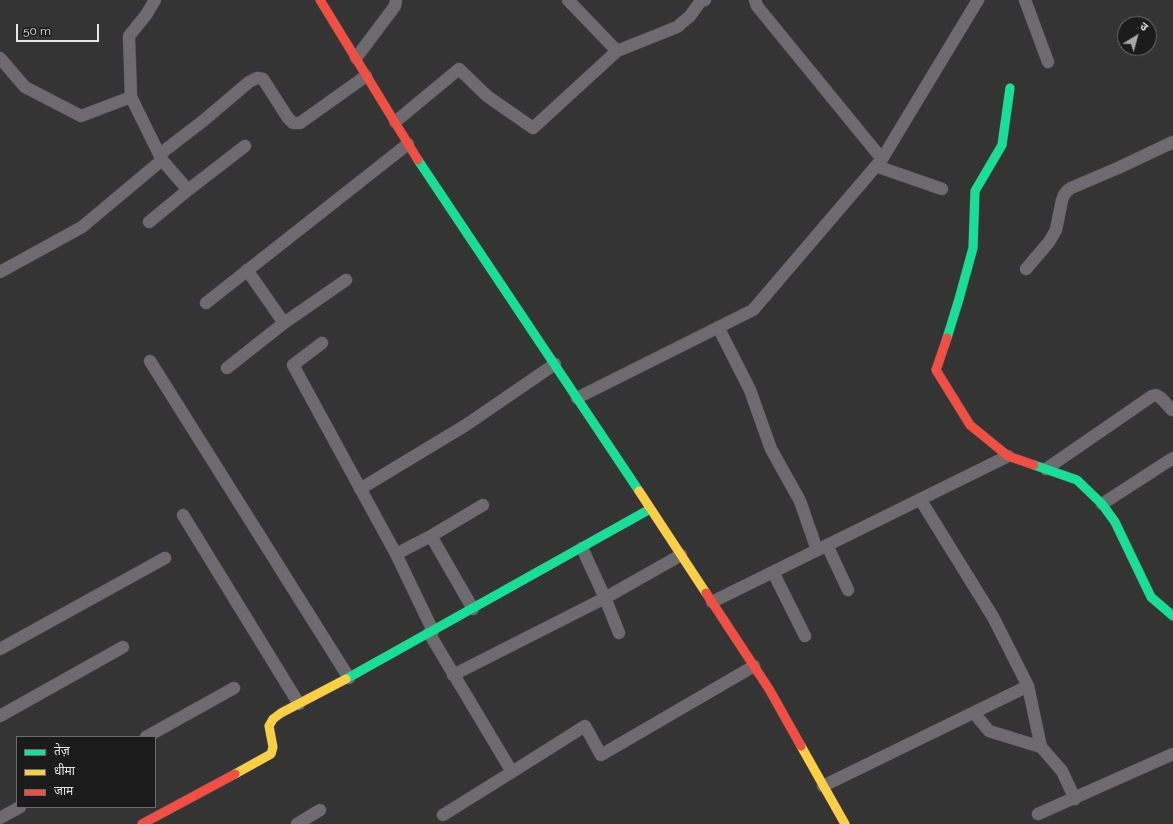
<!DOCTYPE html>
<meta charset="utf-8">
<style>
body{margin:0}
#map{position:relative;width:1173px;height:824px;overflow:hidden;background:#343434;font-family:Raleway,"Noto Sans Devanagari",sans-serif}
canvas{display:block}
.legend{position:absolute;left:16px;top:736px;width:140px;height:72px;box-sizing:border-box;background:#1b1b1c;border:1px solid #6c6c6e;margin:0;padding:5px 7px;list-style:none;font-size:12px;color:#e6e6e8}
.legend li{display:flex;align-items:center;gap:8px;height:20px}
.legend b{width:20px;border:1px solid #6c6c6e}
.north{position:absolute;left:1117px;top:16px;width:40px;height:40px;box-sizing:border-box;background:#1b1b1c;border:1px solid #6c6c6e;border-radius:50%;rotate:37deg;font-size:11px;font-weight:700;line-height:16px;text-align:center;color:#e6e6e8}
.north::after{content:'';display:block;margin:auto;width:14px;height:18px;background:#a8a8a9;clip-path:polygon(50% 0,100% 100%,50% 72%,0 100%)}
.scale{position:absolute;left:16px;top:24px;width:83px;height:18px;box-sizing:border-box;border:2px solid #e6e6e8;border-top:0;padding-left:5px;font-size:12px;line-height:14px;white-space:nowrap;color:#e6e6e8;-webkit-text-stroke:3px #1b1b1c;paint-order:stroke}
</style>
<div id="map">
<canvas width="1173" height="824"></canvas>
<ul class="legend">
<li><b style="height:5px;background:#16e098"></b>तेज़</li>
<li><b style="height:5px;background:#ffcf43"></b>धीमा</li>
<li><b style="height:5px;background:#f24e42"></b>जाम</li>
</ul>
<div class="north">उ</div>
<div class="scale">50 m</div>
</div>
<script>
const ctx = document.querySelector('canvas').getContext('2d');
ctx.lineJoin = 'round';
function poly(rows) {
  const path = new Path2D();
  for (const r of rows) {
    path.moveTo(r[0], r[1]);
    for (let i = 2; i < r.length; i += 2) path.lineTo(r[i], r[i + 1]);
  }
  return path;
}
function strokePath(path, color, width, dash) {
  ctx.strokeStyle = color;
  ctx.lineWidth = width;
  ctx.lineCap = dash ? 'butt' : 'round';
  ctx.setLineDash(dash || []);
  ctx.stroke(path);
}
const street = poly([
 [568,0,617,51,677,27,690,16,700,2,705,0],
 [755,0,757,6,882,159],
 [1025,0,1048,62],
 [0,58,25,87,81,116,131,97],
 [356,58,395,6,396,0],
 [395,122,459,69,487,96,533,128,617,51],
 [160,154,203,121,249,82,257,78,263,79,288,118,293,123,300,123,366,76],
 [162,160,188,190],
 [876,166,942,189],
 [149,222,188,190,245,146],
 [1026,269,1049,242,1056,230,1062,200,1064,195,1067,191,1071,188,1118,168,1173,142],
 [247,270,284,323,346,280],
 [0,272,82,227,162,160,131,97,129,36,146,15,155,0],
 [206,303,408,144],
 [718,327,750,390,771,449,800,501,817,550],
 [322,343,293,365,396,554,433,631],
 [150,361,349,678],
 [227,368,284,323],
 [577,398,753,310,882,159,978,0],
 [1046,469,1152,396,1156,395,1161,398,1172,410],
 [360,489,466,425,555,364],
 [920,499,993,617,1028,686,1041,747,1062,771,1075,799],
 [1102,504,1173,458],
 [183,515,299,704],
 [431,536,473,609],
 [827,545,848,590],
 [396,554,431,536,483,505],
 [773,572,805,636],
 [712,602,1008,456],
 [429,633,512,772,443,815],
 [619,633,605,598,681,555],
 [0,649,165,558],
 [453,675,605,598,582,548],
 [974,713,989,731,1041,747],
 [0,716,123,647],
 [146,737,234,688],
 [512,772,585,726,601,755,754,666],
 [823,786,1028,686],
 [1038,814,1173,754],
 [0,818,20,807],
 [297,824,320,810]
]);
const fast = poly([
 [418,160,639,491],
 [947,338,959,299,973,248,975,191,1002,145,1010,88],
 [1034,465,1077,480,1102,504,1115,522,1151,597,1173,616],
 [346,679,650,509]
]);
const slow = poly([
 [639,491,706,593],
 [801,746,845,824],
 [235,774,271,754,273,747,269,726,273,719,281,713,346,679]
]);
const jam = poly([
 [320,0,418,160],
 [947,338,936,370,970,425,1008,456,1034,465],
 [706,593,769,689,801,746],
 [142,824,235,774]
]);
strokePath(street, '#505051', 13);
strokePath(fast, '#505051', 10);
strokePath(slow, '#505051', 10);
strokePath(jam, '#505051', 10);
strokePath(street, '#6e6b70', 12);
strokePath(fast, '#16e098', 9);
strokePath(slow, '#ffcf43', 9);
strokePath(jam, '#f24e42', 9);
</script>
